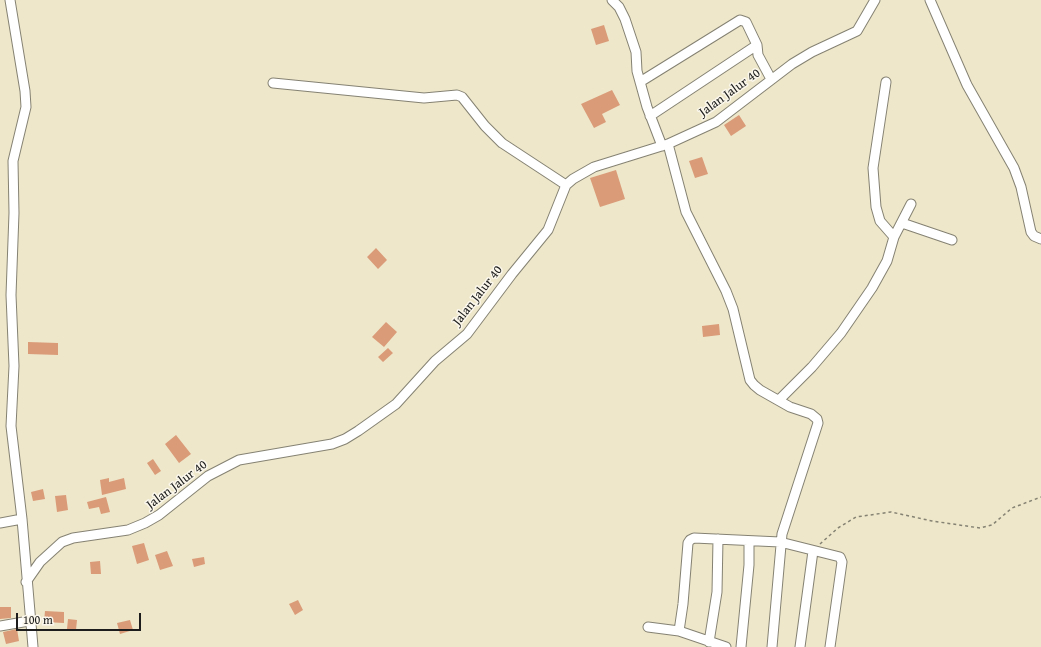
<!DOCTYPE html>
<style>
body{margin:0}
#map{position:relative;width:1041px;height:647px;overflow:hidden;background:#eee7ca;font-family:"Gentium Book Plus",serif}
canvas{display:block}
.scale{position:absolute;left:16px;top:613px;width:125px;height:18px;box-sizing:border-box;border:2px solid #1c1c1c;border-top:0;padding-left:5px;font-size:12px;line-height:14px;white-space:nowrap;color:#1c1c1c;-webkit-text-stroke:3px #fbf7ec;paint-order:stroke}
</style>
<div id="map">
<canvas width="1041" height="647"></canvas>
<div class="scale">100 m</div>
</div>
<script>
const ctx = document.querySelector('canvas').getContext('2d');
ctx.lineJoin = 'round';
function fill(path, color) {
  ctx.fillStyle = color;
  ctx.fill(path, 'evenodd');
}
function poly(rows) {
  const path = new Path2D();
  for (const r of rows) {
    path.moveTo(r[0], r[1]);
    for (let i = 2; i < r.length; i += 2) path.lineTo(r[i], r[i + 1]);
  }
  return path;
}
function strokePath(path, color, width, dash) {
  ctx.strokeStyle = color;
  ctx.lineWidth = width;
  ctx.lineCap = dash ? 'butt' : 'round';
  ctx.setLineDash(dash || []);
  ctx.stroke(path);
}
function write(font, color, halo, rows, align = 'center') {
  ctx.font = font + ' "Gentium Book Plus",serif';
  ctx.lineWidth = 3;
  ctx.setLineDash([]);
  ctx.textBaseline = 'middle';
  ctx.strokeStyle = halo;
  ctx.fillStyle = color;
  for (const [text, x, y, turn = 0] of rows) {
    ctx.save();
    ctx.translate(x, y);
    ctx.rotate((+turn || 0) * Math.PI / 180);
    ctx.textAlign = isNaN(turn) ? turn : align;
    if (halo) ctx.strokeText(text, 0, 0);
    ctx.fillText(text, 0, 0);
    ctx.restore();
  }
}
fill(poly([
 [604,25,609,41,596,45,591,29],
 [612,90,620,105,602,114,606,122,594,128,581,104],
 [739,115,746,126,731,136,724,125],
 [702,157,708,174,695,178,689,161],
 [616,170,625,199,600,207,590,178],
 [376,248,387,260,378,269,367,257],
 [386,322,397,332,384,347,372,337],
 [719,324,720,335,703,337,702,326],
 [28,342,58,343,58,355,28,354],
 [388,348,393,353,383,362,378,357],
 [176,435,191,454,179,463,165,444],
 [153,459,161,471,155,475,147,463],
 [109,478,109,482,124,478,126,489,102,495,100,480],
 [43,489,45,499,33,501,31,492],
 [66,495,68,510,57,512,55,496],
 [106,497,110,512,101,514,99,507,89,509,87,502],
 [144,543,149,560,137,564,132,546],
 [167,551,173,566,160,570,155,555],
 [204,557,205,564,194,567,192,559],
 [100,561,101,574,91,574,90,562],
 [298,600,303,610,295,615,289,604],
 [0,607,11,607,11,618,0,619],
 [45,611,64,612,64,623,44,622],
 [68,619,77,620,76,630,67,629],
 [130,620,133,630,120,634,117,623],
 [17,629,19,641,6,644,3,632]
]), '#da9b78');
const minor = poly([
 [10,0,25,91,26,107,13,161,14,213,11,295,14,366,11,426,22,519,33,647],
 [612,0,619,7,625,19,636,52,637,71,647,107,662,146],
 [930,0,967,85,1014,168,1021,187,1031,232,1034,236,1041,239],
 [640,82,740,20,746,22,757,45,758,55,771,79],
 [273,83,424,98,457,95,462,97,485,126,502,143,566,185],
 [650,116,757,45],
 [668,144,686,212,726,291,733,309,750,380,754,385,760,390,790,407,811,414,817,419,818,423,782,534,772,647],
 [902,223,952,240],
 [894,237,911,204],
 [779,400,812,367,841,333,872,288,887,261,894,237,880,221,876,207,873,168,886,82],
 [0,523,22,519],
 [26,582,40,562,62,542,73,538,128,530,145,523,159,515,208,476,239,460,332,444,345,439,358,431,396,404,435,361,467,334,512,274,548,230,566,185,573,179,594,167,668,144,716,122,792,64,812,52,857,31,875,0],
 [0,626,29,621],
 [648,627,679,631,726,647],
 [679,631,683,604,688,543,690,540,694,538,780,542,840,557,842,562,830,647],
 [709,642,717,592,718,539],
 [741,647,749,565,749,541],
 [800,647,813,551]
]);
strokePath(minor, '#858273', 11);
strokePath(poly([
 [820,544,838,528,856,517,891,512,932,521,980,528,992,525,1012,508,1041,497]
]), '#858273', 1.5, [3, 3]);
strokePath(minor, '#fff', 9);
write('13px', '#1c1c1c', '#fbf7ec', [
 ["Jalan Jalur 40",730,93,-36],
 ["Jalan Jalur 40",478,296,-52],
 ["Jalan Jalur 40",177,485,-37]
]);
</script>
